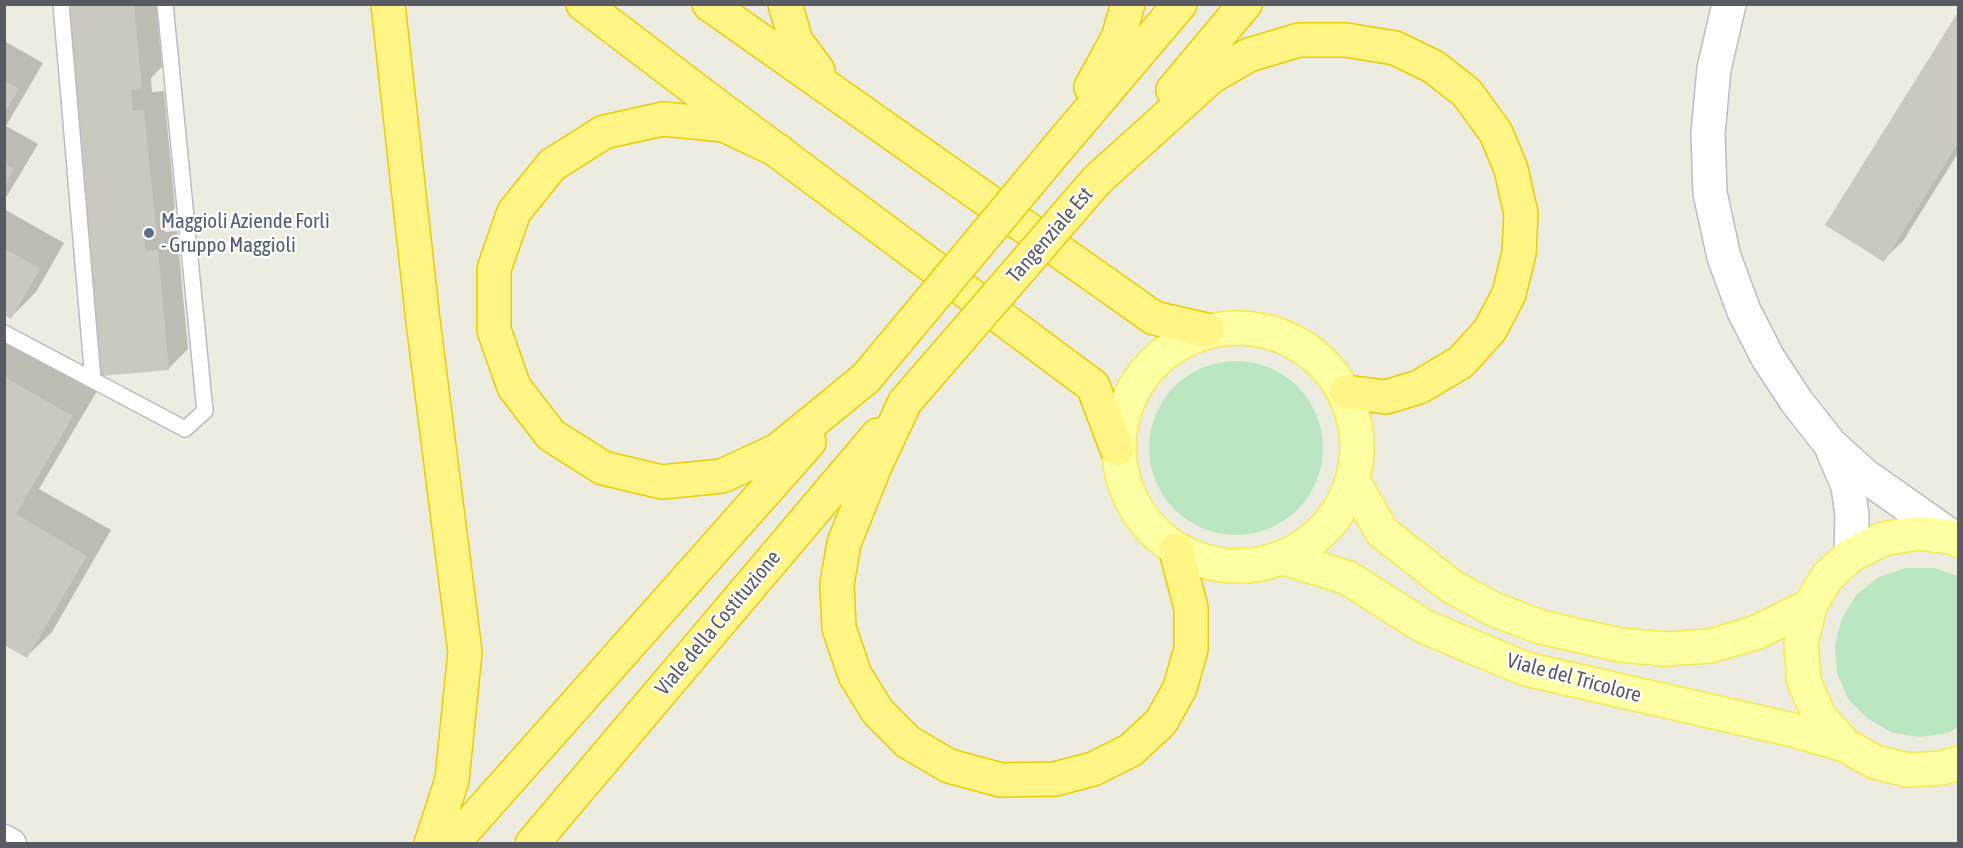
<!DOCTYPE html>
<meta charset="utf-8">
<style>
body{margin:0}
#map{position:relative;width:1963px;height:848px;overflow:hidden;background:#edece0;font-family:"Asap Condensed",sans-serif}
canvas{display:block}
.frame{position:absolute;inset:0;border:6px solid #595b62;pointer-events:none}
</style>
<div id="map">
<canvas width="1963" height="848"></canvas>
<div class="frame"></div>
</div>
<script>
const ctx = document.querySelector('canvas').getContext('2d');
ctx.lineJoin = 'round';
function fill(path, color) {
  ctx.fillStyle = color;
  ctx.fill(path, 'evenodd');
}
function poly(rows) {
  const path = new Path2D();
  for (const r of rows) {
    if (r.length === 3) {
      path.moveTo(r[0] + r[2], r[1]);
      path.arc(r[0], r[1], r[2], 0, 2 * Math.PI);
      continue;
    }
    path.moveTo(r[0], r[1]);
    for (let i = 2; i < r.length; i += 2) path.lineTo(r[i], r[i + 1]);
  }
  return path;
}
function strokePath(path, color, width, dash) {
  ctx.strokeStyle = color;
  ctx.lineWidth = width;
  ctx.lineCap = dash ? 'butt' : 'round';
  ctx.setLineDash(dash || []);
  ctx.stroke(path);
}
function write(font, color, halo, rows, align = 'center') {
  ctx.font = font + ' "Asap Condensed",sans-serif';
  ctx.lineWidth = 4.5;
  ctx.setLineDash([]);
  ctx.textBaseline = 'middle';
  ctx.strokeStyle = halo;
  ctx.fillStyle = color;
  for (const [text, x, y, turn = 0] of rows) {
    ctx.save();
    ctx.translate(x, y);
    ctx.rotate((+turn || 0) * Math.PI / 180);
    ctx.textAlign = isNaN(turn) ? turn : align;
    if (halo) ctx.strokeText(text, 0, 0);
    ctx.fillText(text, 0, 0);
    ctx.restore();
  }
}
fill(poly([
 [1236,448,87],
 [1906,568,1934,568,1958,576,1958,727,1948,733,1920,737,1893,733,1868,719,1848,699,1837,673,1835,645,1842,618,1857,594,1879,577]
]), '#bae7c2');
fill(poly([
 [68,4,156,4,162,67,151,78,152,92,164,91,175,208,164,219,164,226,165,232,177,231,188,349,168,369],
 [1958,15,1958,153,1903,241,1883,260,1827,225],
 [4,41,43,63,6,126,38,144,4,201],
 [4,209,64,243,36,292,11,317,4,313],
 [4,337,97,391,39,489,111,530,52,632,27,656,4,643]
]), '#0003');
fill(poly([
 [66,4,134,4,142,89,131,90,133,111,144,110,156,229,144,230,145,246,146,251,158,250,169,370,101,376],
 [1958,12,1958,143,1884,262,1825,225],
 [4,80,19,89,4,113],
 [4,164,14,169,4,186],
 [4,248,40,269,11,319,4,315],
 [4,377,73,416,16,514,87,556,27,658,4,645]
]), '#cac8bf');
const lane = poly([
 [61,4,93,380],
 [4,333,185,429,205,411,165,4]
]);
const street = poly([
 [4,840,11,844]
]);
const secondary = poly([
 [1729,4,1714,69,1708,133,1710,193,1724,257,1744,311,1768,358,1797,402,1830,444,1864,475,1952,537],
 [1833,451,1848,486,1852,515,1851,555]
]);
const primary = poly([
 [1238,447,119],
 [1353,481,1382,532,1451,586,1493,609,1540,627,1620,645,1665,649,1710,646,1755,633,1810,606],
 [1958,540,1952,537,1918,533,1883,539,1851,555,1827,577,1810,606,1801,643,1804,681,1819,716,1845,745,1875,762,1908,770,1942,768,1958,763],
 [1284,558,1348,578,1425,627,1526,669,1793,730,1845,745]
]);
const highway = poly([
 [388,4,423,321,465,652,452,780,431,844],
 [583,4,717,106,1093,386,1117,449],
 [709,4,1154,318,1207,330],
 [785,4,796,41,818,71],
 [1091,87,1118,38,1128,4],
 [1173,90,1245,4],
 [1057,149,1180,4],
 [779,151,724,125,663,119,604,132,552,165,514,212,494,269,494,330,514,387,551,435,603,468,662,482,722,476,778,450,866,378],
 [1097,180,1211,77,1249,55,1299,40,1346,40,1395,48,1434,67,1467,93,1496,133,1511,169,1521,214,1519,253,1509,294,1490,330,1461,362,1419,387,1386,397,1346,392],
 [905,402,875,466,844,543,837,584,839,628,855,675,878,712,908,742,949,766,1001,780,1055,779,1093,769,1131,750,1161,722,1180,688,1191,649,1191,608,1176,550],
 [452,844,809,442],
 [532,844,878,435]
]);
strokePath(lane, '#bbbcc3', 18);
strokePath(street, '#bbbcc3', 33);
strokePath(secondary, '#bbbdc5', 36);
strokePath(primary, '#fbe94b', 36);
strokePath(highway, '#edcd00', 36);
strokePath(lane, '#fff', 15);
strokePath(street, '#fff', 30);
strokePath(secondary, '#fff', 33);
strokePath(primary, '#fdffa3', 33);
strokePath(highway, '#fff685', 33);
const highwayBridge = poly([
 [866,378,1057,149],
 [905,402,1097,180]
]);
strokePath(highwayBridge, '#edcd00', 36, []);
strokePath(highwayBridge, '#fff685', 33);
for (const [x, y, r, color] of [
 [149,233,6,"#5c6f8a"]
]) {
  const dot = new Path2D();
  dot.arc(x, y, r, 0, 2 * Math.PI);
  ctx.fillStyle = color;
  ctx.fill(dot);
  strokePath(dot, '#fff', 2);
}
write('21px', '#4e5e75', '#fff', [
 ["Maggioli Aziende Forlì",161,221],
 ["- Gruppo Maggioli",161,245]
], 'left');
write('21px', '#595b62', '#fff', [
 ["Tangenziale Est",1050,235,-49],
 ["Viale della Costituzione",718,623,-50],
 ["Viale del Tricolore",1574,678,15]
]);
</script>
